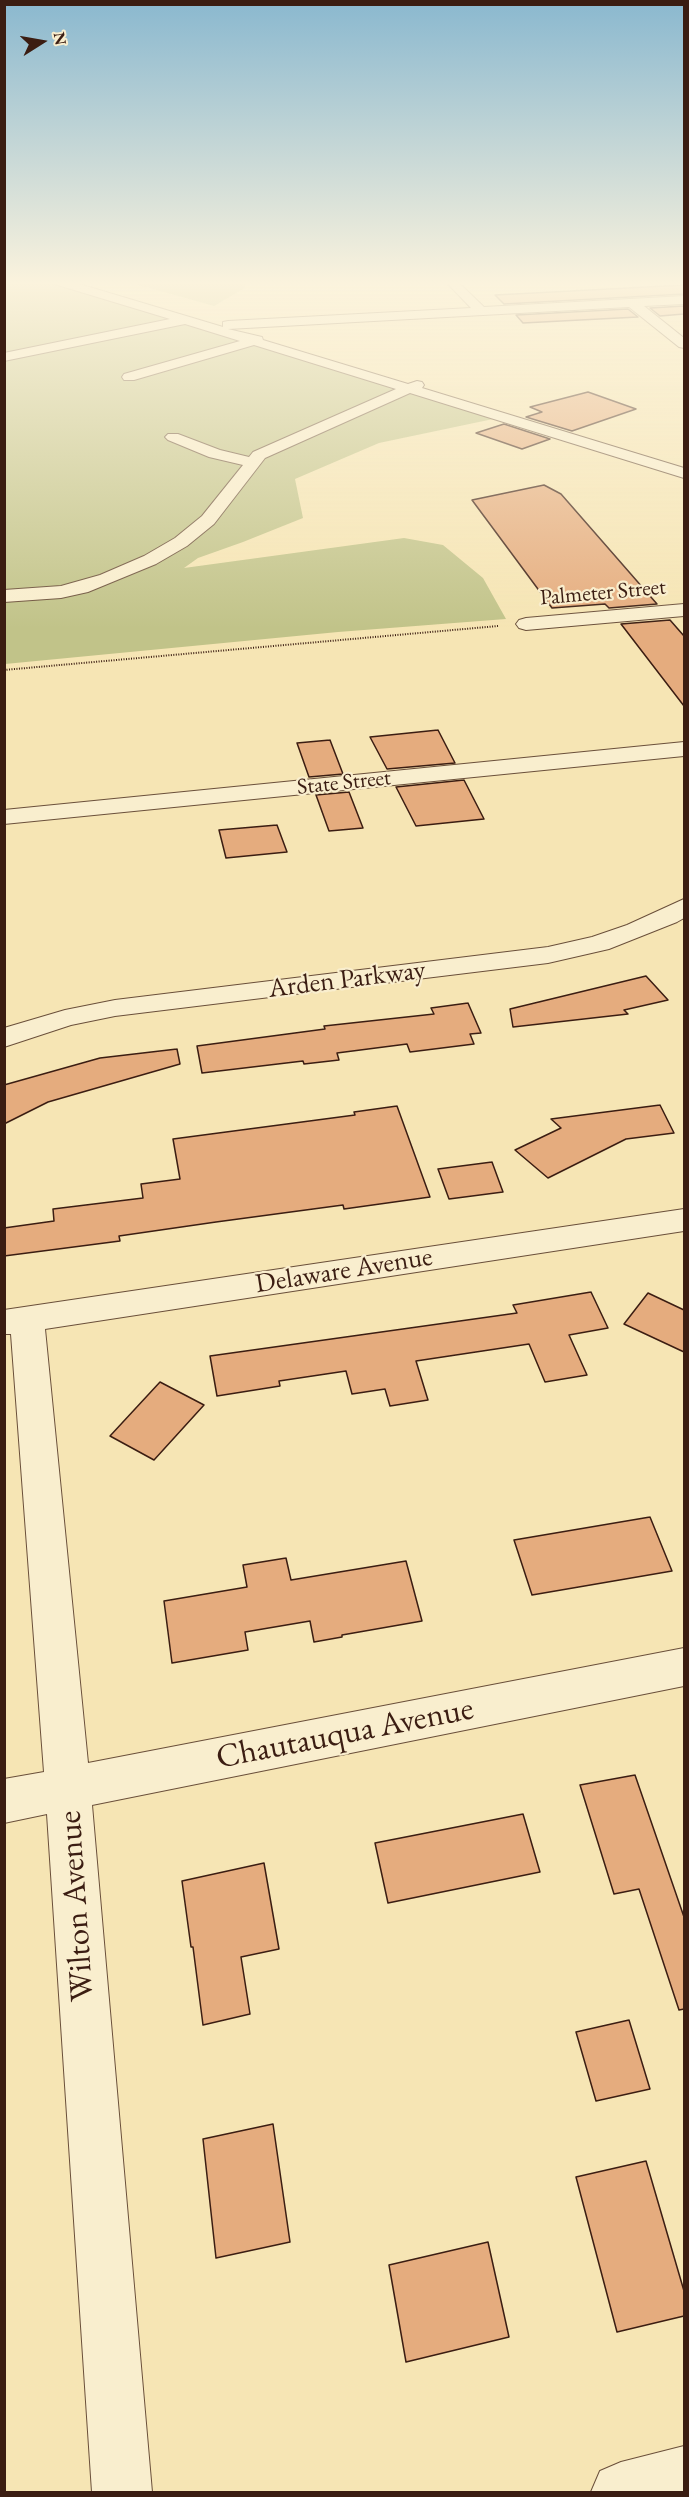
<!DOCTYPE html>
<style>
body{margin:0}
#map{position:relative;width:689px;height:2497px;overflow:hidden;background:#f6e5b4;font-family:"EB Garamond",serif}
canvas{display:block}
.frame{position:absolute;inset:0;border:6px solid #3b1d12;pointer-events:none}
.north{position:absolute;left:12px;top:12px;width:60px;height:60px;-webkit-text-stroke:4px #f9eece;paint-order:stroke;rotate:79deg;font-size:16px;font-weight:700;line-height:24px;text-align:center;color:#3b1d12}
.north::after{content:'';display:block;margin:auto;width:21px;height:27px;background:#3b1d12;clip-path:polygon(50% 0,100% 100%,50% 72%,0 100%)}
</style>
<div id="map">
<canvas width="689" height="2497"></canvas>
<div class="frame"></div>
<div class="north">N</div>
</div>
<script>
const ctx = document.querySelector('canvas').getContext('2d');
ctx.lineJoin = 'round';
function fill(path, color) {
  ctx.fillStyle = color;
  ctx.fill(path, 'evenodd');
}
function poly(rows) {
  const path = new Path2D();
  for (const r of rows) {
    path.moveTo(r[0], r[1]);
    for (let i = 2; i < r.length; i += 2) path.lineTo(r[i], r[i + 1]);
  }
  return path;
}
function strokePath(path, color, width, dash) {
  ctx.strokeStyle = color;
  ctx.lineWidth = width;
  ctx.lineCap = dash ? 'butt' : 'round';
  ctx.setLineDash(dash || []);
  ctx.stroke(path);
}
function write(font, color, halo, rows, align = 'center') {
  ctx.font = font + ' "EB Garamond",serif';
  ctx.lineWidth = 4.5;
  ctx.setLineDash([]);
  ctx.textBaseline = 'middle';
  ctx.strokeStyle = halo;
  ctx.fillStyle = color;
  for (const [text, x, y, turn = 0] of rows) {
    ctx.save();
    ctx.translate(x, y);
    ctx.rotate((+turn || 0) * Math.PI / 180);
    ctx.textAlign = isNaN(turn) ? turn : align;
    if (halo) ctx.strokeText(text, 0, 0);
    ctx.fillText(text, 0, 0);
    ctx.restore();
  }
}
fill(poly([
 [5,280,48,280,498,418,379,443,295,479,303,518,243,542,198,558,184,568,404,538,443,545,483,578,506,619,338,632,5,664],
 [121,280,245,280,245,288,214,306]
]), '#c1c389');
const building = poly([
 [684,285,684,294,504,304,495,295,684,285],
 [684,306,684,314,660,316,650,308,684,306],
 [628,309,638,317,523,323,516,315,628,309],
 [588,392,636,409,572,431,526,417,542,412,530,407,588,392],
 [504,424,550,439,522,449,476,433,504,424],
 [544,485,561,494,657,604,609,608,605,604,552,608,472,500,544,485],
 [670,620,684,636,684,706,621,624,670,620],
 [438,730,455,763,387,769,370,737,438,730],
 [330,740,343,774,309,777,297,743,330,740],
 [464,780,484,819,416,826,396,787,464,780],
 [349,792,363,828,329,831,316,795,349,792],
 [277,825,287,852,226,858,219,830,277,825],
 [646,976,668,1000,624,1010,628,1014,513,1027,510,1009,646,976],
 [468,1003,481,1033,470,1034,474,1044,410,1052,407,1044,337,1053,339,1060,304,1064,303,1061,202,1073,197,1046,325,1029,324,1026,434,1014,431,1008,468,1003],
 [177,1049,180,1064,48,1102,4,1124,4,1085,100,1058,177,1049],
 [660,1105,674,1133,626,1139,548,1178,515,1150,561,1128,551,1119,660,1105],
 [397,1106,430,1197,344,1209,343,1205,216,1222,119,1236,120,1241,4,1256,4,1228,54,1221,53,1209,143,1198,141,1184,180,1179,173,1139,355,1115,354,1112,397,1106],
 [492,1162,503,1192,449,1199,438,1169,492,1162],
 [591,1292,608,1328,569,1335,587,1375,545,1382,529,1344,416,1361,428,1400,390,1406,385,1389,352,1394,346,1371,279,1381,280,1386,217,1396,210,1356,517,1313,513,1305,591,1292],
 [648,1293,684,1310,684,1352,624,1324,648,1293],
 [160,1382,204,1405,154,1460,110,1436,160,1382],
 [650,1517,672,1571,532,1595,514,1540,650,1517],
 [286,1558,291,1580,406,1561,422,1621,342,1635,342,1637,314,1642,310,1621,245,1632,248,1650,172,1663,164,1601,247,1587,243,1565,286,1558],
 [635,1775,684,1917,684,2009,679,2010,639,1889,614,1894,580,1785,635,1775],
 [523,1814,540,1872,388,1903,375,1843,523,1814],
 [264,1863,279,1949,241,1957,250,2014,203,2025,193,1947,191,1947,182,1881,264,1863],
 [629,2020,650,2089,596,2101,576,2032,629,2020],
 [273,2124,290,2242,216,2258,203,2139,273,2124],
 [646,2161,684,2291,684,2316,617,2332,576,2177,646,2161],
 [488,2242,509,2337,406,2362,389,2265,488,2242]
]);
fill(building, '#e5ac7e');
strokePath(building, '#3b1d12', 1.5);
const minor = poly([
 [49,280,66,280,223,327,223,322,228,321,471,308,444,280,456,280,484,307,684,296,684,304,644,306,684,338,684,348,679,347,629,307,228,329,262,337,263,340,408,384,417,381,422,382,424,385,422,388,684,468,684,478,410,393,265,458,214,524,187,546,156,564,88,592,61,598,4,602,4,590,61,586,100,575,144,556,175,538,202,516,243,465,209,457,168,440,165,437,168,434,178,434,220,450,249,457,253,452,396,389,254,345,134,380,124,380,122,377,124,374,240,341,185,324,4,361,4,353,170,319,51,283,49,280],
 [684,604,684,616,526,630,519,628,516,624,519,620,526,618,684,604],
 [684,742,684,756,4,824,4,810,684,742],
 [684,899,684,918,677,922,609,949,548,963,115,1016,71,1025,4,1047,4,1028,65,1010,115,1000,548,947,592,937,627,925,684,899],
 [684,1209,684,1231,45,1329,88,1763,684,1648,684,1686,92,1805,152,2492,92,2492,47,1814,4,1823,4,1779,44,1772,11,1334,4,1334,4,1310,684,1209],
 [684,2446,684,2492,591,2492,600,2471,621,2462,684,2446]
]);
strokePath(minor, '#6a4f3a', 2);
strokePath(poly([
 [4,670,498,626]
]), '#3b1d12', 2, [1, 1.5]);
fill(minor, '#f9eece');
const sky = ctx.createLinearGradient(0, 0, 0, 629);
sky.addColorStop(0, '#8ab8cf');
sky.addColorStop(0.45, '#fbf3dd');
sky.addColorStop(1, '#fbf3dd00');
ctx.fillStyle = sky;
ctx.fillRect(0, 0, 689, 629);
write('22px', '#3b1d12', '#f9eece', [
 ["Palmeter Street",603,593,-5],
 ["State Street",344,783,-6]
]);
write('27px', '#3b1d12', '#f9eece', [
 ["Arden Parkway",347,980,-7],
 ["Delaware Avenue",344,1271,-9]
]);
write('33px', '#3b1d12', '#f9eece', [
 ["Chautauqua Avenue",345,1734,-11],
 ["Wilton Avenue",77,1906,-94]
]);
</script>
